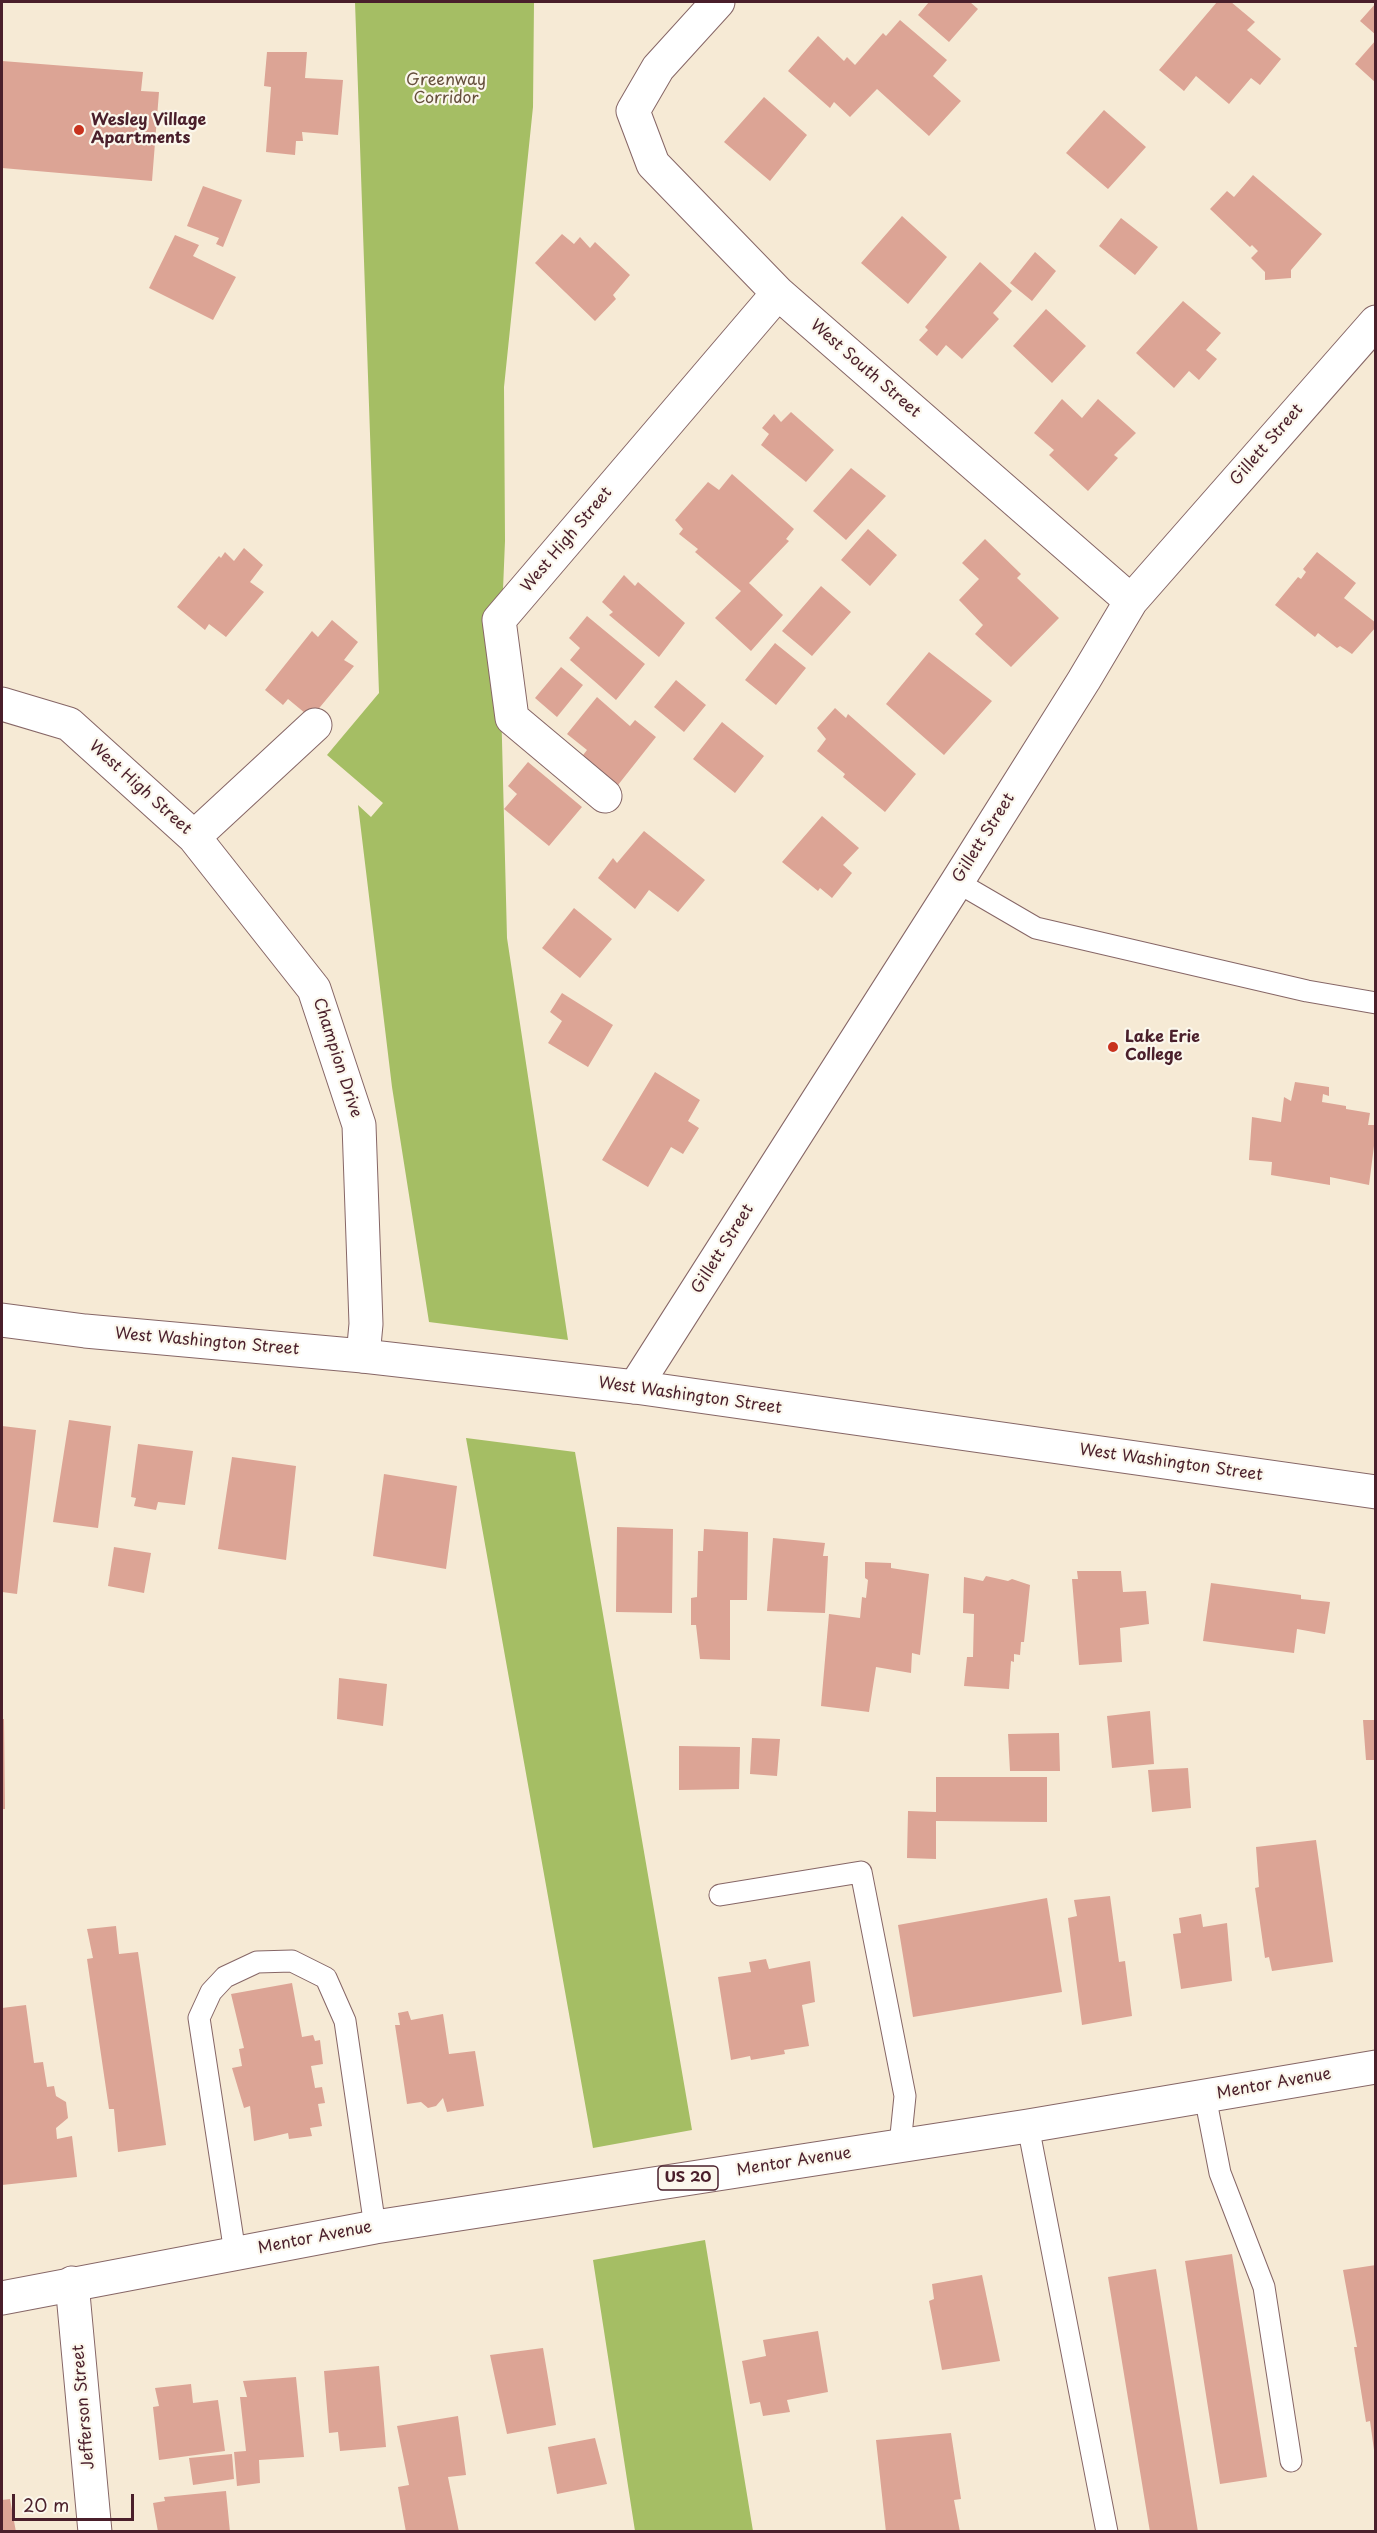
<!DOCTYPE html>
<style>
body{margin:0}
#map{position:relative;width:1377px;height:2533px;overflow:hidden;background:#f6ead5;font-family:"Playpen Sans",sans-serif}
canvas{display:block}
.frame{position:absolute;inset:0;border:3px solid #4a1f2b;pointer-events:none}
.scale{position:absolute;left:12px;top:2494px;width:122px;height:27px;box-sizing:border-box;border:3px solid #4a1f2b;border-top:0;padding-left:8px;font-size:18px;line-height:21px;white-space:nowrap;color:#4a1f2b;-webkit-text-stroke:4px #fbf7ec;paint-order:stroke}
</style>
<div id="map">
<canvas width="1377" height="2533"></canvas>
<div class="frame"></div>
<div class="scale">20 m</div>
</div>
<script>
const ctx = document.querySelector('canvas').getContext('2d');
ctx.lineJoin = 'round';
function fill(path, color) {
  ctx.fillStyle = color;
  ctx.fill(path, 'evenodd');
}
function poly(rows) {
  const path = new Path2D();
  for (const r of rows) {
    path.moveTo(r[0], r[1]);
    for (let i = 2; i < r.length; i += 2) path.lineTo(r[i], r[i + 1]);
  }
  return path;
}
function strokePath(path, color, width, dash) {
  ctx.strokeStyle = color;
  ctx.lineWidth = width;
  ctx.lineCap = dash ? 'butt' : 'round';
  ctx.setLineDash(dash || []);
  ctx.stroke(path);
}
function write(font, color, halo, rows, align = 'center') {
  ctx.font = font + ' "Playpen Sans",sans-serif';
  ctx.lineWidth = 4.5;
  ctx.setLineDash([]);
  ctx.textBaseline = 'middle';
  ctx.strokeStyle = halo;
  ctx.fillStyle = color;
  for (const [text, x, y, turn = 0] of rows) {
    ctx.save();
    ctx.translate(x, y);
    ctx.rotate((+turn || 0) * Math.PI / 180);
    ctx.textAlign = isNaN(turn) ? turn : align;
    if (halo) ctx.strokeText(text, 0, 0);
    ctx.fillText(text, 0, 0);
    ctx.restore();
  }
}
fill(poly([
 [355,2,534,2,533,107,504,387,505,541,500,662,507,938,568,1340,429,1322,392,1087,358,805,371,817,383,803,327,755,379,693],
 [466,1438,575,1452,692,2130,593,2148],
 [705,2240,753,2531,635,2531,593,2260]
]), '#a5be64');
fill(poly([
 [929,2,970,2,978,9,949,42,918,15],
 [1217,2,1231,2,1255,22,1247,30,1281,59,1260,85,1251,78,1229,104,1196,76,1184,91,1159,70],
 [1376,3,1376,35,1360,21],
 [900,20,947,60,933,76,961,101,929,136,877,89,850,117,834,102,830,108,788,71,818,36,844,61,847,57,855,65,883,33,886,36],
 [1376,40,1376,83,1355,64],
 [267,52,307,52,305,78,343,80,338,135,302,132,303,141,296,141,295,155,266,152,271,87,264,86],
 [2,61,143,72,141,91,159,92,152,181,2,168],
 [764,97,807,135,770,181,724,142],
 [1104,110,1146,147,1108,189,1066,153],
 [1253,175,1322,234,1291,270,1291,278,1265,280,1265,272,1251,258,1258,251,1252,245,1250,247,1210,209,1227,191,1234,197],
 [203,186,242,200,223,247,216,244,219,238,187,226],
 [902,216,947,257,908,304,861,263],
 [1121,218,1158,247,1135,275,1099,246],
 [562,234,574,244,580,237,590,248,595,242,630,275,613,295,616,299,595,321,535,263],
 [175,235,199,245,193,256,236,277,213,320,149,288],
 [1035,252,1056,271,1032,301,1010,283],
 [980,262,1012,291,993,313,999,319,962,359,946,345,937,356,919,340,928,330,925,327],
 [1183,301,1221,333,1206,350,1217,359,1199,380,1189,371,1174,388,1136,353],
 [1046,309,1086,346,1052,383,1013,346],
 [1062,399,1082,418,1098,399,1136,433,1114,455,1118,458,1088,491,1049,455,1054,450,1034,433],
 [791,412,834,450,806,482,761,445,769,434,762,428,774,414,781,422],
 [851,468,886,496,846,540,813,511],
 [732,474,794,529,786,539,789,541,749,583,783,615,751,651,715,618,741,591,695,552,698,549,679,534,683,529,675,520,708,482,719,490],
 [868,529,897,555,870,586,841,560],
 [985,539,1021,574,1017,578,1059,618,1011,667,975,634,983,625,959,600,979,579,962,563],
 [244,548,263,565,250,582,264,592,226,637,209,624,205,630,177,607,219,556,221,558,225,552,234,561],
 [1317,552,1356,583,1344,598,1376,623,1376,627,1352,654,1340,646,1337,648,1318,633,1315,637,1275,605,1298,577,1301,579,1306,572,1303,569],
 [624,575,635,586,638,582,685,623,659,657,609,615,613,612,602,602],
 [821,586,851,612,812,656,782,631],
 [587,616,645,664,616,700,570,660,580,648,569,638],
 [332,620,358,642,344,660,354,666,311,718,288,699,283,705,265,690,312,631,318,637],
 [775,643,806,668,776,705,745,680],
 [929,652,992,701,944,755,886,704],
 [561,667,583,685,557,717,535,698],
 [676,680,706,705,684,732,654,707],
 [597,697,630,726,635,720,656,737,618,785,598,768,595,772,580,759,587,750,567,734],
 [835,708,846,718,848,714,916,774,885,812,843,777,845,774,817,751,826,739,817,728],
 [722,722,764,756,735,793,693,759],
 [528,762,582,807,549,846,504,809,517,794,508,786],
 [822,816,859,848,843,865,852,873,832,898,820,888,818,891,782,862],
 [644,831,705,880,678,912,649,890,635,909,598,878,613,858,617,863],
 [574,908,612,939,580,978,542,948],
 [562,993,613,1025,588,1067,548,1043,562,1021,550,1012],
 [655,1072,700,1100,688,1121,699,1128,683,1154,671,1147,648,1187,602,1160],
 [1295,1082,1329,1087,1329,1096,1323,1094,1322,1102,1346,1106,1346,1109,1370,1113,1368,1125,1376,1125,1376,1130,1369,1185,1330,1177,1330,1185,1271,1175,1272,1162,1249,1160,1252,1117,1281,1122,1284,1097,1291,1101],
 [69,1420,111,1426,98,1528,53,1522],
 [2,1426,36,1430,17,1594,2,1592],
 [138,1444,193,1451,185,1505,158,1502,156,1510,134,1506,136,1498,131,1497],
 [232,1457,296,1466,286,1560,218,1549],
 [384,1474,457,1486,446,1569,373,1556],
 [617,1527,673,1529,672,1613,616,1612],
 [704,1529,748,1532,747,1600,730,1600,730,1660,700,1659,696,1625,691,1625,691,1598,697,1597,698,1551,703,1551],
 [773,1538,825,1543,823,1556,828,1556,825,1613,767,1611],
 [114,1547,151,1553,144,1593,108,1586],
 [865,1562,891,1563,891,1568,929,1574,920,1655,912,1653,911,1673,876,1667,869,1712,821,1706,829,1614,860,1618,862,1597,866,1598,868,1580,865,1578],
 [1077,1571,1121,1571,1123,1592,1146,1591,1149,1624,1120,1628,1122,1662,1079,1665,1072,1579,1078,1579],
 [986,1576,1008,1581,1012,1579,1030,1585,1024,1642,1021,1642,1020,1655,1014,1654,1014,1662,1011,1661,1009,1689,964,1686,967,1657,973,1657,974,1614,963,1613,964,1577,983,1581],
 [1211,1583,1301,1595,1301,1599,1330,1602,1325,1634,1297,1629,1294,1653,1203,1641],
 [339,1678,387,1684,383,1726,337,1719],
 [1150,1711,1154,1764,1112,1768,1107,1716],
 [2,1719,4,1719,5,1809,2,1809],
 [1363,1720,1376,1720,1376,1760,1366,1760],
 [1059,1733,1060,1771,1010,1771,1008,1734],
 [752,1738,780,1739,777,1776,750,1774],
 [679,1746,740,1747,739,1789,679,1790],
 [1188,1768,1191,1808,1152,1812,1148,1770],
 [936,1777,1047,1777,1047,1822,936,1821,936,1859,907,1858,908,1811,936,1812],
 [1316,1840,1333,1962,1272,1971,1269,1957,1265,1958,1255,1888,1259,1887,1256,1847],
 [1110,1896,1119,1962,1125,1961,1132,2016,1082,2025,1068,1918,1077,1916,1074,1900],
 [1047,1898,1062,1992,913,2017,898,1925],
 [1201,1914,1203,1927,1227,1923,1232,1981,1181,1989,1173,1934,1181,1933,1179,1918],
 [116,1926,119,1954,138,1952,166,2145,118,2152,114,2109,109,2109,87,1959,93,1958,87,1929],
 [766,1959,769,1969,810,1961,815,2002,802,2005,809,2046,784,2050,785,2054,751,2060,750,2056,731,2060,718,1977,751,1972,749,1962],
 [292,1983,302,2037,313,2035,315,2041,320,2040,323,2064,311,2066,315,2088,322,2087,325,2103,318,2104,322,2126,310,2128,312,2136,289,2139,288,2133,254,2141,250,2106,244,2108,232,2068,242,2066,239,2049,244,2048,231,1994],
 [26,2005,34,2063,43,2062,47,2087,54,2086,56,2096,66,2102,68,2118,56,2128,57,2139,72,2136,77,2177,2,2185,2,2008],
 [408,2011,411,2020,443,2014,449,2054,475,2051,484,2106,447,2112,443,2098,436,2106,428,2108,421,2102,407,2104,395,2025,400,2025,398,2013],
 [1232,2254,1267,2477,1220,2484,1185,2261],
 [1376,2265,1376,2450,1374,2450,1370,2421,1366,2422,1354,2347,1357,2347,1343,2270],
 [1156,2269,1198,2532,1150,2532,1108,2277],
 [982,2275,1000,2361,942,2370,929,2301,934,2299,932,2284],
 [818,2331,828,2392,787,2400,790,2412,763,2416,760,2402,750,2404,742,2361,766,2356,763,2340],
 [543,2348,556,2425,507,2434,490,2355],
 [379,2366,386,2447,340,2451,338,2432,329,2433,324,2371],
 [296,2377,304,2457,259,2460,260,2483,237,2486,234,2452,246,2451,240,2397,247,2397,243,2381],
 [191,2384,193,2403,218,2400,225,2451,159,2460,153,2407,159,2406,155,2388],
 [458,2416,466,2475,448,2477,459,2532,406,2532,398,2487,409,2485,397,2426],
 [951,2433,961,2499,954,2500,960,2532,886,2532,876,2440],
 [595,2438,607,2484,557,2494,548,2447],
 [232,2454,234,2479,193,2485,189,2458],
 [226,2491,230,2532,158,2532,153,2503,165,2501,164,2497],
 [10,2499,16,2532,2,2532,2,2500]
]), '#dca495');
const service = poly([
 [957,882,1036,928,1307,991,1376,1003],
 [720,1895,861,1872,905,2096,900,2145],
 [1205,2096,1220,2173,1264,2287,1291,2461],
 [1028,2126,1107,2532],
 [235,2253,199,2018,211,1992,225,1977,257,1962,292,1961,326,1978,345,2021,375,2227]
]);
const minor = poly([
 [718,2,658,68,633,111,653,164,778,293,1131,601],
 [2,704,69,724,194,837,315,725],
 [605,796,512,718,499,620,778,293],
 [194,837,314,989,359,1125,366,1324,363,1356],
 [635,1387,957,882,1084,680,1131,601,1376,322],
 [72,2283,95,2532]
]);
const tertiary = poly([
 [2,1320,85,1331,363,1356,635,1387,1376,1492]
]);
const primary = poly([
 [2,2298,375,2227,1028,2126,1376,2067]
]);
strokePath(service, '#866666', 23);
strokePath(minor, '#866666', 35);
strokePath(tertiary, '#866666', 35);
strokePath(primary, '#866666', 35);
strokePath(service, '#fff', 21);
strokePath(minor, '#fff', 33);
strokePath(tertiary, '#fff', 33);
strokePath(primary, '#fff', 33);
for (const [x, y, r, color] of [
 [79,130,6,"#c8321e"],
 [1113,1047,6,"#c8321e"]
]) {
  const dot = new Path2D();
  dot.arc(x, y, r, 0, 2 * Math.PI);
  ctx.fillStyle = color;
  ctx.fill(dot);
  strokePath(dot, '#fbf7ec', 2);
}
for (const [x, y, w] of [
 [688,2178,60]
]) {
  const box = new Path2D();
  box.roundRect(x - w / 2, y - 12, w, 24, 4.5);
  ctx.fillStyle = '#fbf7ec';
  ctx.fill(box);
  strokePath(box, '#4a1f2b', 1.5);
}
write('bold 15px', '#4a1f2b', null, [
 ["US 20",688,2178]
]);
write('16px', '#654f3c', '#fbf7ec', [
 ["Greenway",446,81],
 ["Corridor",446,99]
]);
write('bold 16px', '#4a1f2b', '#fbf7ec', [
 ["Wesley Village",91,121],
 ["Apartments",91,139],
 ["Lake Erie",1125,1038],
 ["College",1125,1056]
], 'left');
write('16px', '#4a1f2b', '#fbf7ec', [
 ["West South Street",865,369,41],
 ["Gillett Street",1267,445,-49],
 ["West High Street",567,540,-50],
 ["West High Street",140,788,42],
 ["Gillett Street",984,838,-58],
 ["Champion Drive",337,1058,72],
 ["Gillett Street",723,1249,-58],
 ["West Washington Street",207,1342,5],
 ["West Washington Street",690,1396,8],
 ["West Washington Street",1171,1463,8],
 ["Mentor Avenue",1274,2084,-10],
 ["Mentor Avenue",794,2162,-9],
 ["Mentor Avenue",315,2238,-11],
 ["Jefferson Street",84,2407,-95]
]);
</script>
